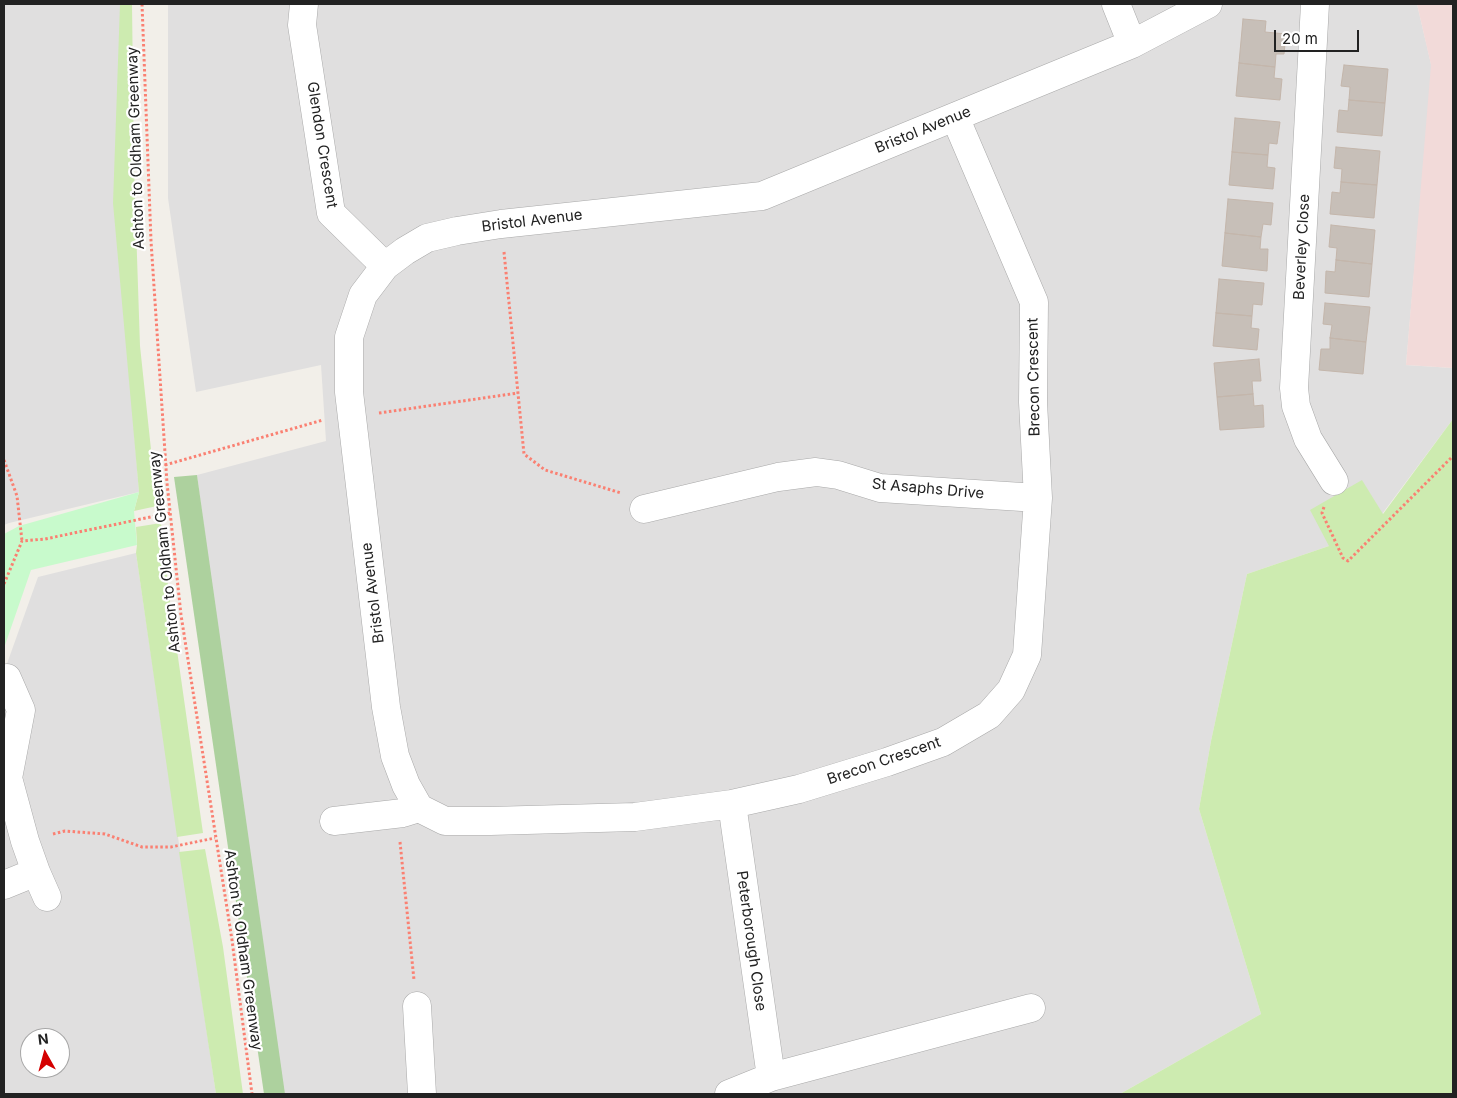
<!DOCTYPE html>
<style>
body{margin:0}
#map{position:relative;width:1457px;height:1098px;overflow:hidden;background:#f2efe9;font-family:Inter,sans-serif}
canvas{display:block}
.frame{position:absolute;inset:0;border:5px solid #222;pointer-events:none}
.north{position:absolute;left:20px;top:1028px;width:50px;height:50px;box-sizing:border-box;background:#fff;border:1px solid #a7a7a7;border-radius:50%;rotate:353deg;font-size:14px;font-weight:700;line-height:20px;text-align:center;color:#222}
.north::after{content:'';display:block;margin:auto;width:18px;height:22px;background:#d40000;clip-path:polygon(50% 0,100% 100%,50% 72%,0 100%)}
.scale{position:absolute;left:1274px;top:30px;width:85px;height:22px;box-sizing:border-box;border:2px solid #222;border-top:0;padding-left:6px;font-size:15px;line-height:18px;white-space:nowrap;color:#222;-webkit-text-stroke:4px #fff;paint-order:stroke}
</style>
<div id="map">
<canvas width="1457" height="1098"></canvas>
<div class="frame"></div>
<div class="north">N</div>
<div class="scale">20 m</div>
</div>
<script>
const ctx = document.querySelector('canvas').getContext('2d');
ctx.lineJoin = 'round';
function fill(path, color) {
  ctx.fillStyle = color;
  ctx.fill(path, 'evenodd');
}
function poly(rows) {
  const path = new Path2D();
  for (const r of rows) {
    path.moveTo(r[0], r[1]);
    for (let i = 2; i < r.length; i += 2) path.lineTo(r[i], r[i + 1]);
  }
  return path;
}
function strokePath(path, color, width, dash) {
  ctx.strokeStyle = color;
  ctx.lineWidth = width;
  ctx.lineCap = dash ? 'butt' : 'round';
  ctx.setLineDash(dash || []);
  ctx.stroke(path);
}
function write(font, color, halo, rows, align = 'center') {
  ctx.font = font + ' Inter,sans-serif';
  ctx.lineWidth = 4.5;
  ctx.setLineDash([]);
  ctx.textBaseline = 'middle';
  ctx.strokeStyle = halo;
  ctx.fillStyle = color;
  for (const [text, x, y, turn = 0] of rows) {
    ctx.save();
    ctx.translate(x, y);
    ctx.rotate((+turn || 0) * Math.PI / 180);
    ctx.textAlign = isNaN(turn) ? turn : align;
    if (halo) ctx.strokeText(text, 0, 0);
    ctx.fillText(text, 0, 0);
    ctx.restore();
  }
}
fill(poly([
 [4,4,120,4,131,392,139,492,9,523,4,525],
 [168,4,1417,4,1432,68,1406,365,1453,368,1453,419,1382,514,1362,481,1329,546,1247,574,1211,741,1199,809,1261,1014,1120,1094,283,1094,244,836,197,475,326,441,321,365,196,392,168,198],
 [136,553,216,1094,4,1094,4,672,38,577],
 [30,1038,60,1038,60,1068,30,1068]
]), '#e0dfdf');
fill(poly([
 [1417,4,1453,4,1453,368,1406,365,1431,65]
]), '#f2dad9');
fill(poly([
 [120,4,132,4,134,167,140,346,157,506,134,511,139,492,113,203],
 [1453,419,1453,1094,1120,1094,1261,1014,1199,809,1211,741,1247,574,1329,546,1310,510,1362,480,1383,514],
 [161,523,169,594,203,833,177,837,136,553,137,545,136,527],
 [205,849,223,947,243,1094,216,1094,179,852]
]), '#cdebb0');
fill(poly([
 [197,475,285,1094,264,1094,174,477]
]), '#add19e');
fill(poly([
 [139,492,134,511,137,545,31,570,4,648,4,534,19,526]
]), '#c8facc');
const building = poly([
 [1243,19,1266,21,1265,32,1286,34,1284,54,1276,54,1275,67,1239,63,1243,19],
 [1239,63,1275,67,1274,78,1282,79,1280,100,1236,96,1239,63],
 [1344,65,1388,69,1385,103,1349,100,1350,87,1341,86,1344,65],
 [1349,100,1385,103,1382,136,1337,132,1339,110,1348,111,1349,100],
 [1235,118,1280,122,1277,144,1269,143,1268,155,1232,152,1235,118],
 [1336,147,1380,151,1377,185,1341,182,1342,169,1334,168,1336,147],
 [1232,152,1268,155,1267,167,1275,168,1273,189,1229,185,1232,152],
 [1341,182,1377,185,1374,218,1330,214,1332,192,1340,193,1341,182],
 [1228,199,1273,203,1271,225,1263,224,1261,237,1225,233,1228,199],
 [1331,225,1375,230,1372,264,1336,260,1337,248,1329,247,1331,225],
 [1225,233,1261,237,1260,249,1268,249,1267,271,1222,266,1225,233],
 [1336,260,1372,264,1369,297,1325,293,1326,271,1335,272,1336,260],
 [1219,279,1264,283,1262,305,1253,304,1252,316,1216,313,1219,279],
 [1325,303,1370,307,1366,342,1330,338,1332,325,1323,324,1325,303],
 [1216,313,1252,316,1251,328,1259,329,1257,350,1213,346,1216,313],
 [1330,338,1366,342,1363,374,1319,370,1321,349,1330,349,1330,338],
 [1259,359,1261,381,1252,381,1253,394,1217,397,1214,363,1259,359],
 [1253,394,1254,406,1263,405,1264,427,1220,430,1217,397,1253,394]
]);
fill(building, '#c7bfb8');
strokePath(building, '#c4b6ab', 1);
const street = poly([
 [304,4,302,25,331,213,385,266],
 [1116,4,1132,44],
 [1315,4,1294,388,1296,406,1308,439,1334,481],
 [644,509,778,477,816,472,838,475,880,488,1038,498],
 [7,678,21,710,8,778,25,841,36,872,47,897],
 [732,804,771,1077],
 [419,808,406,785,395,756,386,707,349,392,349,337,363,295,385,266,405,251,427,238,457,231,501,224,762,196,1132,44,1208,4],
 [334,821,403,813,419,808,445,821,490,821,635,817,732,804,799,789,887,762,943,742,989,715,1011,690,1027,655,1038,498,1033,402,1034,302,955,117],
 [4,885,36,872],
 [417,1006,422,1094],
 [729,1094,771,1077,1031,1008]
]);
strokePath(street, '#a9a9a9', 29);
strokePath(poly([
 [142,4,151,241,167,483,181,615,232,940,252,1094],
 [504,252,524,454,545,470,621,493],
 [379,413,518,393],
 [4,460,17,496,22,541],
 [165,465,323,420],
 [1324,507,1322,513,1343,558,1348,561,1453,456],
 [4,584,22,541,45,539,170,513],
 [53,834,65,831,105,834,142,847,171,847,215,838],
 [400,842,414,980]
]), '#fa8072', 3, [2.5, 2.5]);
strokePath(street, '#fff', 28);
write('15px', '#222', '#fff', [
 ["Bristol Avenue",923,130,-22],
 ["Glendon Crescent",322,145,81],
 ["Ashton to Oldham Greenway",136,148,-92],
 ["Bristol Avenue",532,221,-7],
 ["Beverley Close",1302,247,-87],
 ["Brecon Crescent",1034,377,-91],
 ["St Asaphs Drive",928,489,5],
 ["Ashton to Oldham Greenway",165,552,-96],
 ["Bristol Avenue",373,593,-97],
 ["Brecon Crescent",884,761,-19],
 ["Peterborough Close",751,941,82],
 ["Ashton to Oldham Greenway",243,950,82]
]);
</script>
